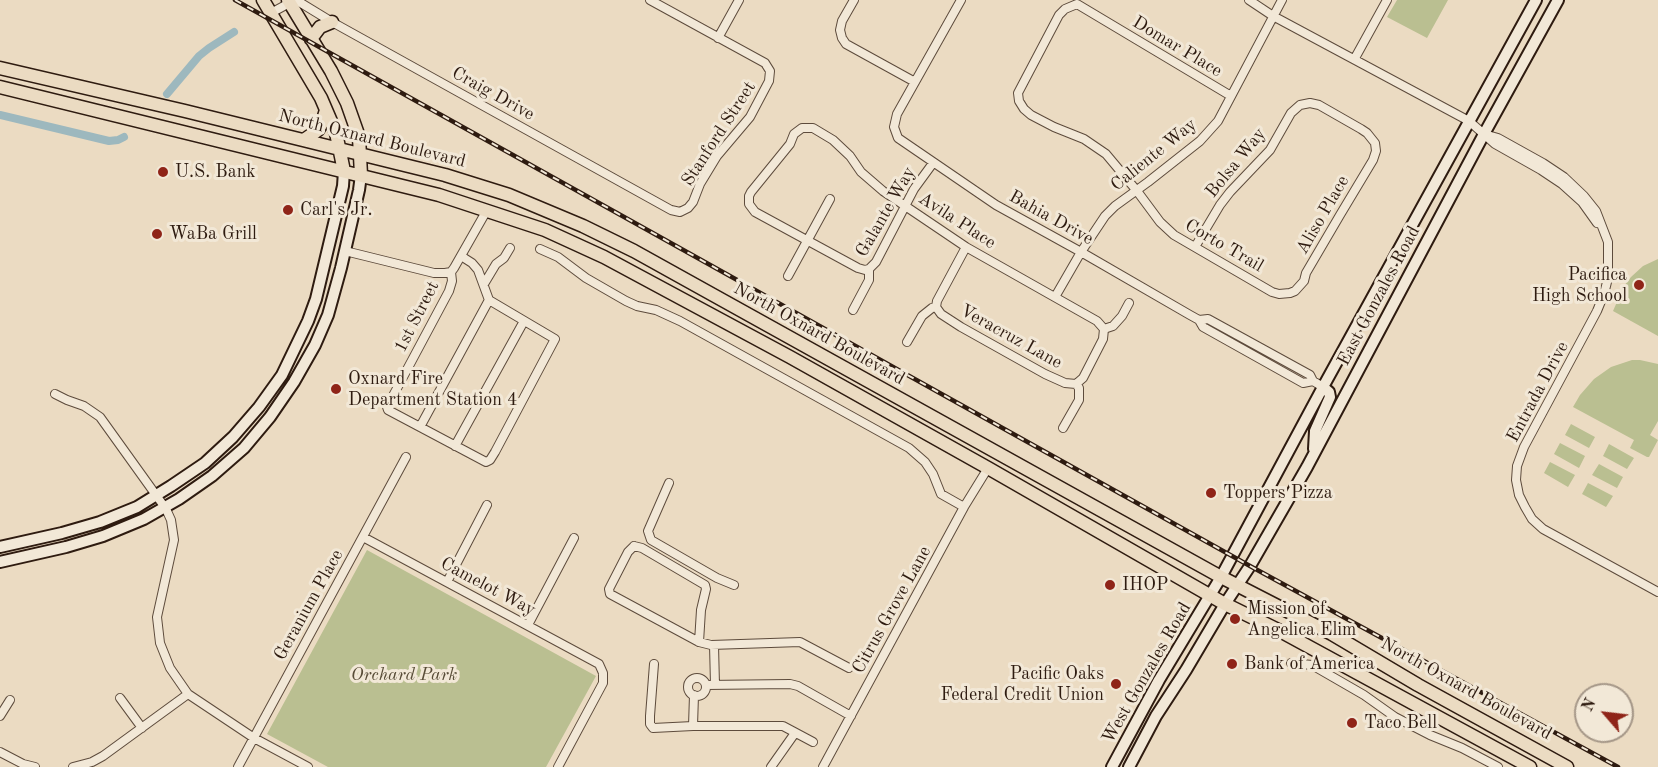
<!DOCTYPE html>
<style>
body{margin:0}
#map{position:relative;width:1658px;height:767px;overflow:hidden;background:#ebdbc2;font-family:"Old Standard TT",serif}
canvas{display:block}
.north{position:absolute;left:1574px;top:683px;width:60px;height:60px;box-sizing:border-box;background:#f2e8d7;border:2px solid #a49687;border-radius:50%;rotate:298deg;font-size:16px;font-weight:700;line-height:24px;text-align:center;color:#2e1b10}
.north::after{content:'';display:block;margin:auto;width:21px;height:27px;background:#8f2418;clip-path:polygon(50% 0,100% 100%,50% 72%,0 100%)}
</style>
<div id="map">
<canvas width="1658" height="767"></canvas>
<div class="north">N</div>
</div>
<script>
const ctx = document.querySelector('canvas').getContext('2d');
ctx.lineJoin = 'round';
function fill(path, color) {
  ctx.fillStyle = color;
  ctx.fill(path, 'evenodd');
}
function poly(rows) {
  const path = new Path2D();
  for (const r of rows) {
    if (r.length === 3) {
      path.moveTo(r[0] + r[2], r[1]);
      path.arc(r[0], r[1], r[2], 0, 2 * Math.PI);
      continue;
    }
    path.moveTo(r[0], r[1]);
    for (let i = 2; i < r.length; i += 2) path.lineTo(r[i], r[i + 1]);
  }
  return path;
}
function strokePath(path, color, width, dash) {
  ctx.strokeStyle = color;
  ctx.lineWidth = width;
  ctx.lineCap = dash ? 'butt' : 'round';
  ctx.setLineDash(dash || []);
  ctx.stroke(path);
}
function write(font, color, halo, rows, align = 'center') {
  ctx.font = font + ' "Old Standard TT",serif';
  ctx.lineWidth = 6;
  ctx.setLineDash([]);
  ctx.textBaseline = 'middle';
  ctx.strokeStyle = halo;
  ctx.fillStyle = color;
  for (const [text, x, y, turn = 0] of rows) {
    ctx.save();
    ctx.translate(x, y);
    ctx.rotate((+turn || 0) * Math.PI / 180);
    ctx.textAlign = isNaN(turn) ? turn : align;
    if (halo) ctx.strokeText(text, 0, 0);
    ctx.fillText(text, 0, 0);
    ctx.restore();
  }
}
fill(poly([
 [1397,0,1448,0,1427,38,1387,17],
 [1658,259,1658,336,1613,311,1624,286,1631,277,1643,266],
 [1632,360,1640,360,1658,364,1658,421,1650,435,1658,440,1649,457,1647,457,1630,448,1634,440,1573,407,1580,395,1594,379,1611,367],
 [1571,424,1595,437,1589,448,1565,435],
 [1560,443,1585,456,1579,468,1554,454],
 [1609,444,1634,458,1627,469,1603,456],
 [1550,462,1575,475,1568,487,1544,473],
 [1599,464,1623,477,1617,488,1592,475],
 [1588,483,1613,496,1606,507,1582,494],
 [367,550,596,676,546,767,328,767,267,734]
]), '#babf91');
strokePath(poly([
 [167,94,199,56,209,48,234,32],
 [0,115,109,141,118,140,124,137]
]), '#9db8be', 8);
const street = poly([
 [296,0,332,22,671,210,680,212,688,208,693,202,700,184,717,156,750,117,769,81,770,71,765,63,650,0],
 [854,0,842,21,840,30,842,38,846,44,915,82],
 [961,0,897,114,894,127,898,138,996,205,1081,252,1190,315,1199,320,1203,327,1303,383,1313,381],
 [1249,0,1273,16,1469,121,1495,144,1541,170,1562,184,1582,202,1597,223],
 [271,13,293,1],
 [718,38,739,0],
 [1355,58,1387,0],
 [1484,134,1498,138,1543,163,1564,177,1584,196,1596,211,1608,242,1608,278,1604,294,1597,311,1524,447,1517,466,1516,480,1519,495,1525,507,1532,519,1543,529,1658,592],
 [1195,247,1220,205,1230,192,1270,150,1291,113,1300,105,1310,103,1319,105,1361,129,1367,133,1375,143,1376,151,1373,160,1340,215,1306,273,1304,281,1295,291,1290,293,1279,294,1272,292,1174,235,1160,222,1137,191,1106,154,1084,139,1054,127,1031,115,1024,109,1019,101,1018,93,1059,15,1065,9,1077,4,1231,96],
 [540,249,558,257,586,278,626,301,637,306,656,310,680,321,909,448,925,462,933,474,941,494,964,507],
 [345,251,434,273,445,273,451,272,454,268,487,210],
 [869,269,865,270,858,268,812,243,755,212,749,204,749,196,751,192,790,144,794,134,802,128,813,128,833,140,850,156,861,172,883,191,966,247,1097,321,1104,329],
 [451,272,452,281,449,291,387,407,388,410,486,462,490,460,495,452,555,339,489,300,478,270,472,263,461,256],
 [788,276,830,199],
 [484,284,496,264,504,258,510,248],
 [1055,297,1081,252,1105,216,1115,206,1148,182,1200,141,1218,121,1282,0],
 [936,307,941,314,961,327,1045,374,1065,383,1076,384],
 [936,307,937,301,966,247],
 [853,310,869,280,869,269,876,262,914,189,933,163],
 [1199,320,1208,319,1310,375,1313,381,1323,387],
 [907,342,922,316,932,308,936,307],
 [1076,384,1083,378,1103,339,1104,329,1113,326,1122,316,1129,303],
 [55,394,67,400,84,406,100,417,166,509,171,520,174,540,157,617,160,643,170,668,188,694,254,738,308,767],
 [420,427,489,300],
 [1063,428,1079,400,1079,388,1076,384],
 [455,446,524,321],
 [669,483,648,531,651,540,717,578,734,585],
 [363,537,599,664,603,673,603,683,558,767],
 [634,546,642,548,705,585,706,589,701,610,699,642,610,594,609,589,628,552,634,546],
 [447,582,487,505],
 [528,625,574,538],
 [699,642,711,645,800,642,849,668],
 [714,645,715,685],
 [1291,663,1312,665,1364,695,1395,717,1430,735,1462,748,1498,767],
 [654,664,650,716,650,724,653,728,693,726,783,726,813,742],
 [697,687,9],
 [706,685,790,684,798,686,851,716],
 [120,698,142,728],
 [0,716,10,700],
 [693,726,694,695],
 [0,752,23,764,35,767],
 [73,767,92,762,103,756,188,694],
 [238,767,406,457],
 [771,767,795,733],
 [823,767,964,507,988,468]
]);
const secondary = poly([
 [1314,449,1315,431,1330,397,1329,392,1323,387],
 [0,547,62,533,100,522,137,507,171,486,205,463,233,437,259,407,282,375,308,321,316,299,343,186,344,171],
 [0,562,66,547,103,536,144,519,179,499,212,476,244,448,270,417,294,382,315,345,328,315,341,268,359,190,361,175],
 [1112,767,1159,680,1221,577,1323,387,1536,0],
 [1129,767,1156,716,1186,670,1225,604,1250,566,1307,467,1484,134,1558,0]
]);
const primary = poly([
 [263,0,321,98,336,133,344,171],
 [288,0,331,71,347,103,359,137,361,175],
 [311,39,320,27,332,22],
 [0,68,185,111,445,175,509,195,583,226,634,251,1221,577,1332,634,1418,685,1567,767],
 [0,87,439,195,545,230,604,257,790,357,988,468,1225,604,1280,631,1530,767],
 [304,140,318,130,322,123,326,110]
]);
strokePath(street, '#5d4b3c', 10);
strokePath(secondary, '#2e1b10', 14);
strokePath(primary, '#2e1b10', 15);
strokePath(street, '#f2e8d7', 8);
strokePath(secondary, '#f2e8d7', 10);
strokePath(primary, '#ebdbc2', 12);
const rail = poly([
 [235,0,1250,566,1618,767]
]);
strokePath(rail, '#2e1b10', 4.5);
strokePath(rail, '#f2e8d7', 2, [7]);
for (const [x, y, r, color] of [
 [163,172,6,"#8f2418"],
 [288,210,6,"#8f2418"],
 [157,234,6,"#8f2418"],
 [1639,285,6,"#8f2418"],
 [336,389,6,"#8f2418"],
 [1211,493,6,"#8f2418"],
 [1110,585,6,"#8f2418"],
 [1235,619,6,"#8f2418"],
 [1232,664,6,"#8f2418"],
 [1116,684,6,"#8f2418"],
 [1352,723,6,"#8f2418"]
]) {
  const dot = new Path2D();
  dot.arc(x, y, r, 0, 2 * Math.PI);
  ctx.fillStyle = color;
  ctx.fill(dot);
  strokePath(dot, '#f2e8d7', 2);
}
write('18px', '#2e1b10', '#f2e8d7', [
 ["Domar Place",1177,47,31],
 ["Craig Drive",493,94,29],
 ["Stanford Street",719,134,-57],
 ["North Oxnard Boulevard",372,139,14],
 ["Caliente Way",1154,155,-39],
 ["Bolsa Way",1236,163,-51],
 ["Galante Way",886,212,-60],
 ["Aliso Place",1323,215,-60],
 ["Bahia Drive",1051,218,29],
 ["Avila Place",957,221,33],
 ["Corto Trail",1224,246,30],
 ["East Gonzales Road",1379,296,-62],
 ["1st Street",417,317,-63],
 ["North Oxnard Boulevard",819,334,29],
 ["Veracruz Lane",1011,337,29],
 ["Entrada Drive",1538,392,-62],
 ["Camelot Way",488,587,28],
 ["Geranium Place",309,605,-61],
 ["Citrus Grove Lane",892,610,-61],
 ["West Gonzales Road",1147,673,-60],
 ["North Oxnard Boulevard",1466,689,29]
]);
write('18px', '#2e1b10', '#f2e8d7', [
 ["U.S. Bank",175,172],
 ["Carl's Jr.",300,210],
 ["WaBa Grill",169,234],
 ["Pacifica",1627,275,"right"],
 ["High School",1627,296,"right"],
 ["Oxnard Fire",348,379],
 ["Department Station 4",348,400],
 ["Toppers Pizza",1223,493],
 ["IHOP",1122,585],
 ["Mission of",1247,609],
 ["Angelica Elim",1247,630],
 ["Bank of America",1244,664],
 ["Pacific Oaks",1104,674,"right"],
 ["Federal Credit Union",1104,695,"right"],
 ["Taco Bell",1364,723]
], 'left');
write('italic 18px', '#584c37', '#f2e8d7', [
 ["Orchard Park",404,675]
]);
</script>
